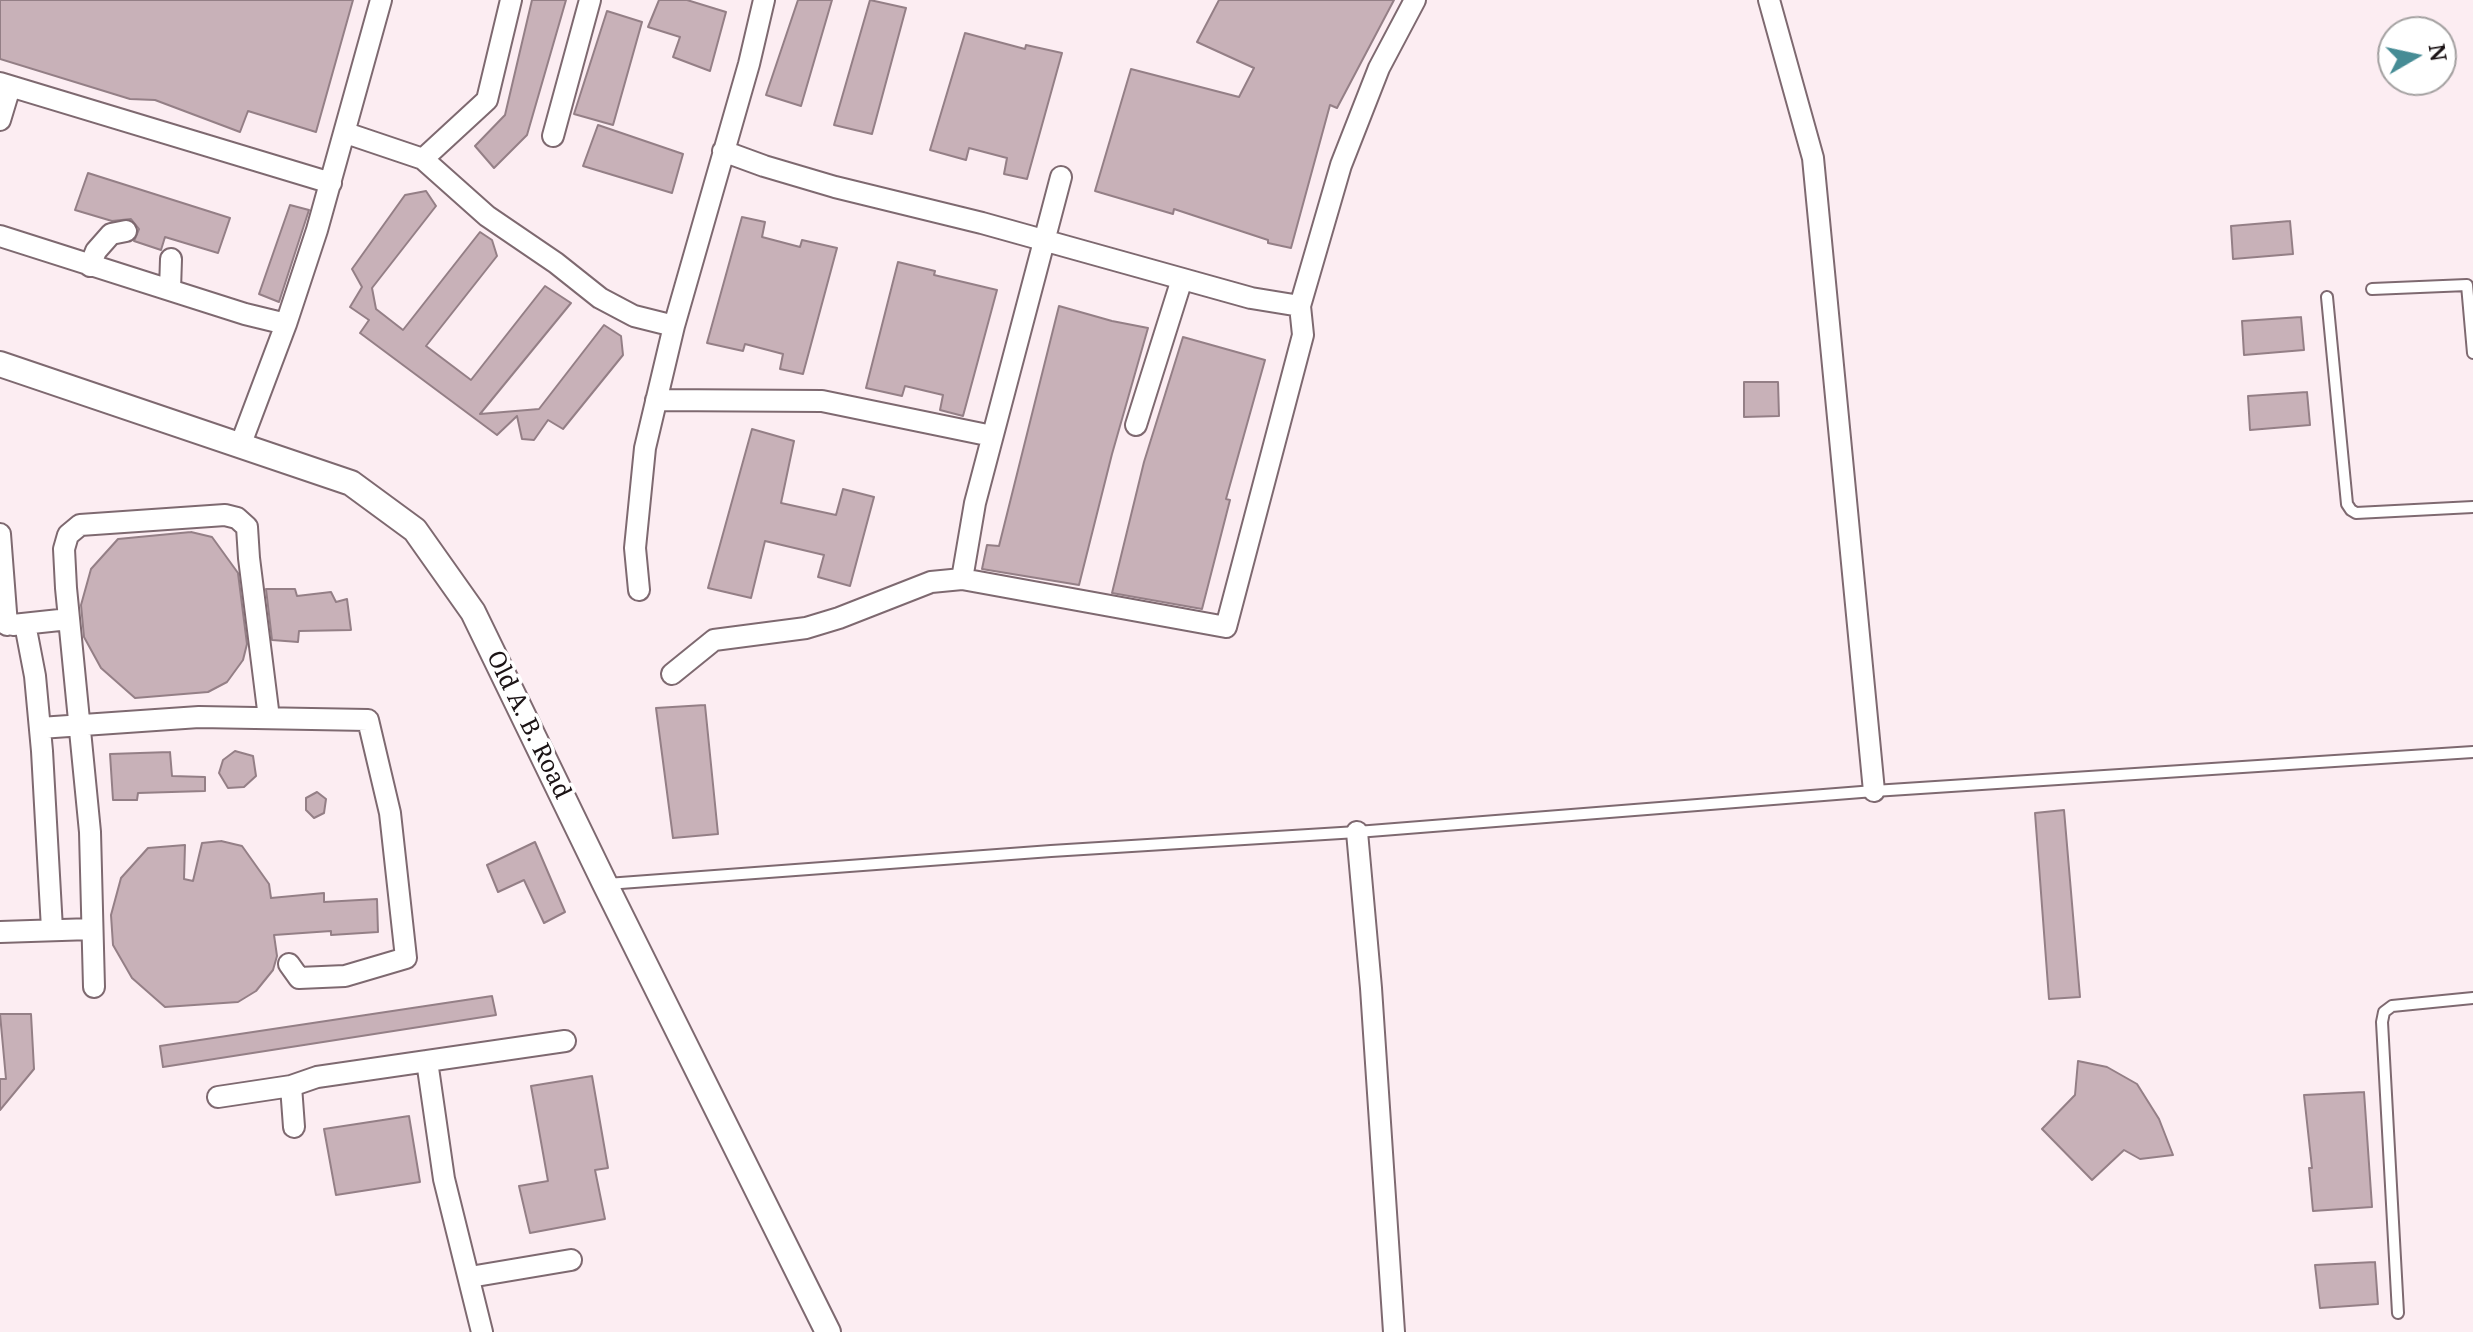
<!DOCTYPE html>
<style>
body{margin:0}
#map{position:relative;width:2473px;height:1332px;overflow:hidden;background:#fcedf2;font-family:"Noto Serif",serif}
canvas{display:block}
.north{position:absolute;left:2377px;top:16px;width:80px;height:80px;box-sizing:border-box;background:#fff;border:2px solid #a4a1a1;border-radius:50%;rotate:81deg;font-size:22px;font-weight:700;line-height:32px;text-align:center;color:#1b1315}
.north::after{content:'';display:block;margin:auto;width:28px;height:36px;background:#468c95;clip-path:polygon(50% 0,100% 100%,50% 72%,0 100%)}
</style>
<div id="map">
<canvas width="2473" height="1332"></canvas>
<div class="north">N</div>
</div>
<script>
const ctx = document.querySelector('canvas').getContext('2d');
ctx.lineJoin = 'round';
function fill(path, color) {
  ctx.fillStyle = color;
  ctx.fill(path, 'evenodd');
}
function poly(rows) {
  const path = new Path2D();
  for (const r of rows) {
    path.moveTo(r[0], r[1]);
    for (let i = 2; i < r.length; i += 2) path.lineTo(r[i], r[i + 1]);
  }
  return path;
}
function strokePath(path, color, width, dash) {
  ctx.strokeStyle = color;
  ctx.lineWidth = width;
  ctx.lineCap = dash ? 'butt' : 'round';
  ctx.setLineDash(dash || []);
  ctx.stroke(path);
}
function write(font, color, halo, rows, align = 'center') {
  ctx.font = font + ' "Noto Serif",serif';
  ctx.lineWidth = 7;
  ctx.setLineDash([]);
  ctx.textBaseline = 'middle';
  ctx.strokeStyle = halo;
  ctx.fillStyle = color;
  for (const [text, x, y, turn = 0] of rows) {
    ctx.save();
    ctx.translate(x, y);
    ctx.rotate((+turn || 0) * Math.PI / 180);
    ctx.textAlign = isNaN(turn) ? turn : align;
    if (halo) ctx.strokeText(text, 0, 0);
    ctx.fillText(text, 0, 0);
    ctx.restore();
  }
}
const building = poly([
 [0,0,353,0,316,132,248,111,240,132,155,100,130,99,0,59,0,0],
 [532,0,566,0,527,135,494,168,475,146,505,115,532,0],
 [659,0,687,0,726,12,710,71,673,57,680,37,648,27,659,0],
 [798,0,832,0,801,106,766,95,798,0],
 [870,0,906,8,872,134,834,125,870,0],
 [1219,0,1394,0,1337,108,1330,105,1291,248,1268,243,1268,240,1174,209,1173,214,1095,191,1131,69,1239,97,1254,68,1197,42,1219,0],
 [607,11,642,22,613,125,574,114,607,11],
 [965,33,1025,49,1026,45,1062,53,1027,179,1004,174,1007,158,969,148,966,160,930,150,965,33],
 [598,125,683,154,672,193,583,166,598,125],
 [88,173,230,218,218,253,165,237,161,250,134,241,139,229,131,219,112,221,75,210,88,173],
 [426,191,436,206,372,288,376,309,403,330,480,232,492,240,497,256,426,346,471,380,545,286,571,303,480,414,539,409,604,325,621,336,623,355,563,429,548,420,534,440,522,439,517,416,497,435,360,333,369,320,350,307,362,287,352,269,405,195,426,191],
 [290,205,309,210,279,302,259,294,290,205],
 [742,217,765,222,762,237,800,247,802,240,837,248,803,374,780,369,783,354,745,344,743,351,707,343,742,217],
 [2290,221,2293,254,2233,259,2231,226,2290,221],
 [898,262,935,271,934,275,997,290,963,416,940,410,943,395,905,386,902,396,866,388,898,262],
 [1059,306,1112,321,1148,328,1112,454,1079,585,982,569,987,545,999,546,1059,306],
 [2301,317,2304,350,2244,355,2242,321,2301,317],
 [1183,337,1265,360,1226,499,1230,500,1202,609,1112,593,1144,462,1183,337],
 [1744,382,1778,382,1779,416,1744,417,1744,382],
 [2307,392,2310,425,2250,430,2248,396,2307,392],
 [752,429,794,441,781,503,836,515,843,489,874,497,850,586,818,577,824,555,765,541,751,598,708,588,752,429],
 [191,532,212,537,238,573,247,644,243,660,227,682,208,692,135,698,101,668,84,637,81,605,91,569,118,539,191,532],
 [266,589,295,589,297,596,331,592,336,602,347,599,351,630,299,631,298,642,272,640,266,589],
 [705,705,718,834,673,838,656,708,705,705],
 [235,751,253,756,256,776,244,787,228,788,219,773,223,760,235,751],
 [170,752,172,776,205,777,205,791,138,793,137,800,113,800,110,754,170,752],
 [317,792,326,799,324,813,314,818,306,810,306,798,317,792],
 [2064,810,2080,997,2049,999,2035,813,2064,810],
 [221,841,242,846,269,884,271,898,324,893,324,902,377,899,378,932,331,935,331,931,274,935,277,956,273,970,256,991,238,1002,165,1007,132,978,113,945,111,915,121,878,148,848,185,845,184,879,193,881,202,843,221,841],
 [535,842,565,912,544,923,524,880,498,892,487,865,535,842],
 [492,996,496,1015,163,1067,160,1046,492,996],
 [0,1014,31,1014,34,1069,0,1110,0,1079,6,1079,0,1014],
 [2078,1061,2107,1067,2137,1084,2159,1119,2173,1155,2140,1159,2124,1150,2092,1180,2042,1129,2075,1095,2078,1061],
 [592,1076,608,1168,595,1170,605,1219,530,1233,519,1186,548,1181,531,1086,592,1076],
 [2364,1092,2372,1207,2313,1211,2309,1168,2312,1168,2304,1095,2364,1092],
 [409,1116,420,1182,336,1195,324,1129,409,1116],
 [2375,1262,2378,1304,2320,1308,2315,1265,2375,1262]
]);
fill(building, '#c8b1b8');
strokePath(building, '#947f86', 2);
const service = poly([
 [2372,289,2467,285,2473,353],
 [2327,297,2347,504,2351,510,2356,513,2473,507],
 [607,884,1051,851,1357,832,1874,791,2473,752],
 [2398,1313,2382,1022,2384,1012,2392,1006,2473,998]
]);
const minor = poly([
 [1769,0,1813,158,1874,791],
 [0,83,331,183],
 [0,120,10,87],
 [346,133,423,159,487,216,556,263,600,298,634,316,674,326],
 [553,136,590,0],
 [723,151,764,166,835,187,982,223,1251,298,1300,306],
 [423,159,487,100,511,0],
 [0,236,245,314,286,324],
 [90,266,96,251,111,234,126,231],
 [170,290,171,259],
 [656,400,822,401,992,436],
 [1136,425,1182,279],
 [240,446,286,324,317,230,381,0],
 [0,534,7,625],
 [962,579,975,503,1061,177],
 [639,590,635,548,645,448,674,326,749,64,764,0],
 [25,624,35,676,42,751,52,929],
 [13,625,69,619],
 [672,674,714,640,806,628,839,618,931,582,962,579,1226,627,1303,335,1300,306,1341,165,1379,68,1415,0],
 [40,728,199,717,368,720,390,813,406,958,345,976,299,978,289,964],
 [1357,832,1371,988,1394,1332],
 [0,932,92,929],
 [94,987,90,832,66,588,64,549,68,535,80,525,225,515,237,518,247,527,249,558,269,718],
 [427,1061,444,1179,482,1332],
 [291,1086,294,1127],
 [218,1097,291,1086,317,1077,565,1041],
 [470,1277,571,1260]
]);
const tertiary = poly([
 [0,364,351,483,415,530,473,612,605,884,828,1332]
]);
strokePath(service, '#7e6970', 14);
strokePath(minor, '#7e6970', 24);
strokePath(tertiary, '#7e6970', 28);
strokePath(service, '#fff', 10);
strokePath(minor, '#fff', 20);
strokePath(tertiary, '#fff', 24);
write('24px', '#1b1315', '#fff', [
 ["Old A. B. Road",528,725,64]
]);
</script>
